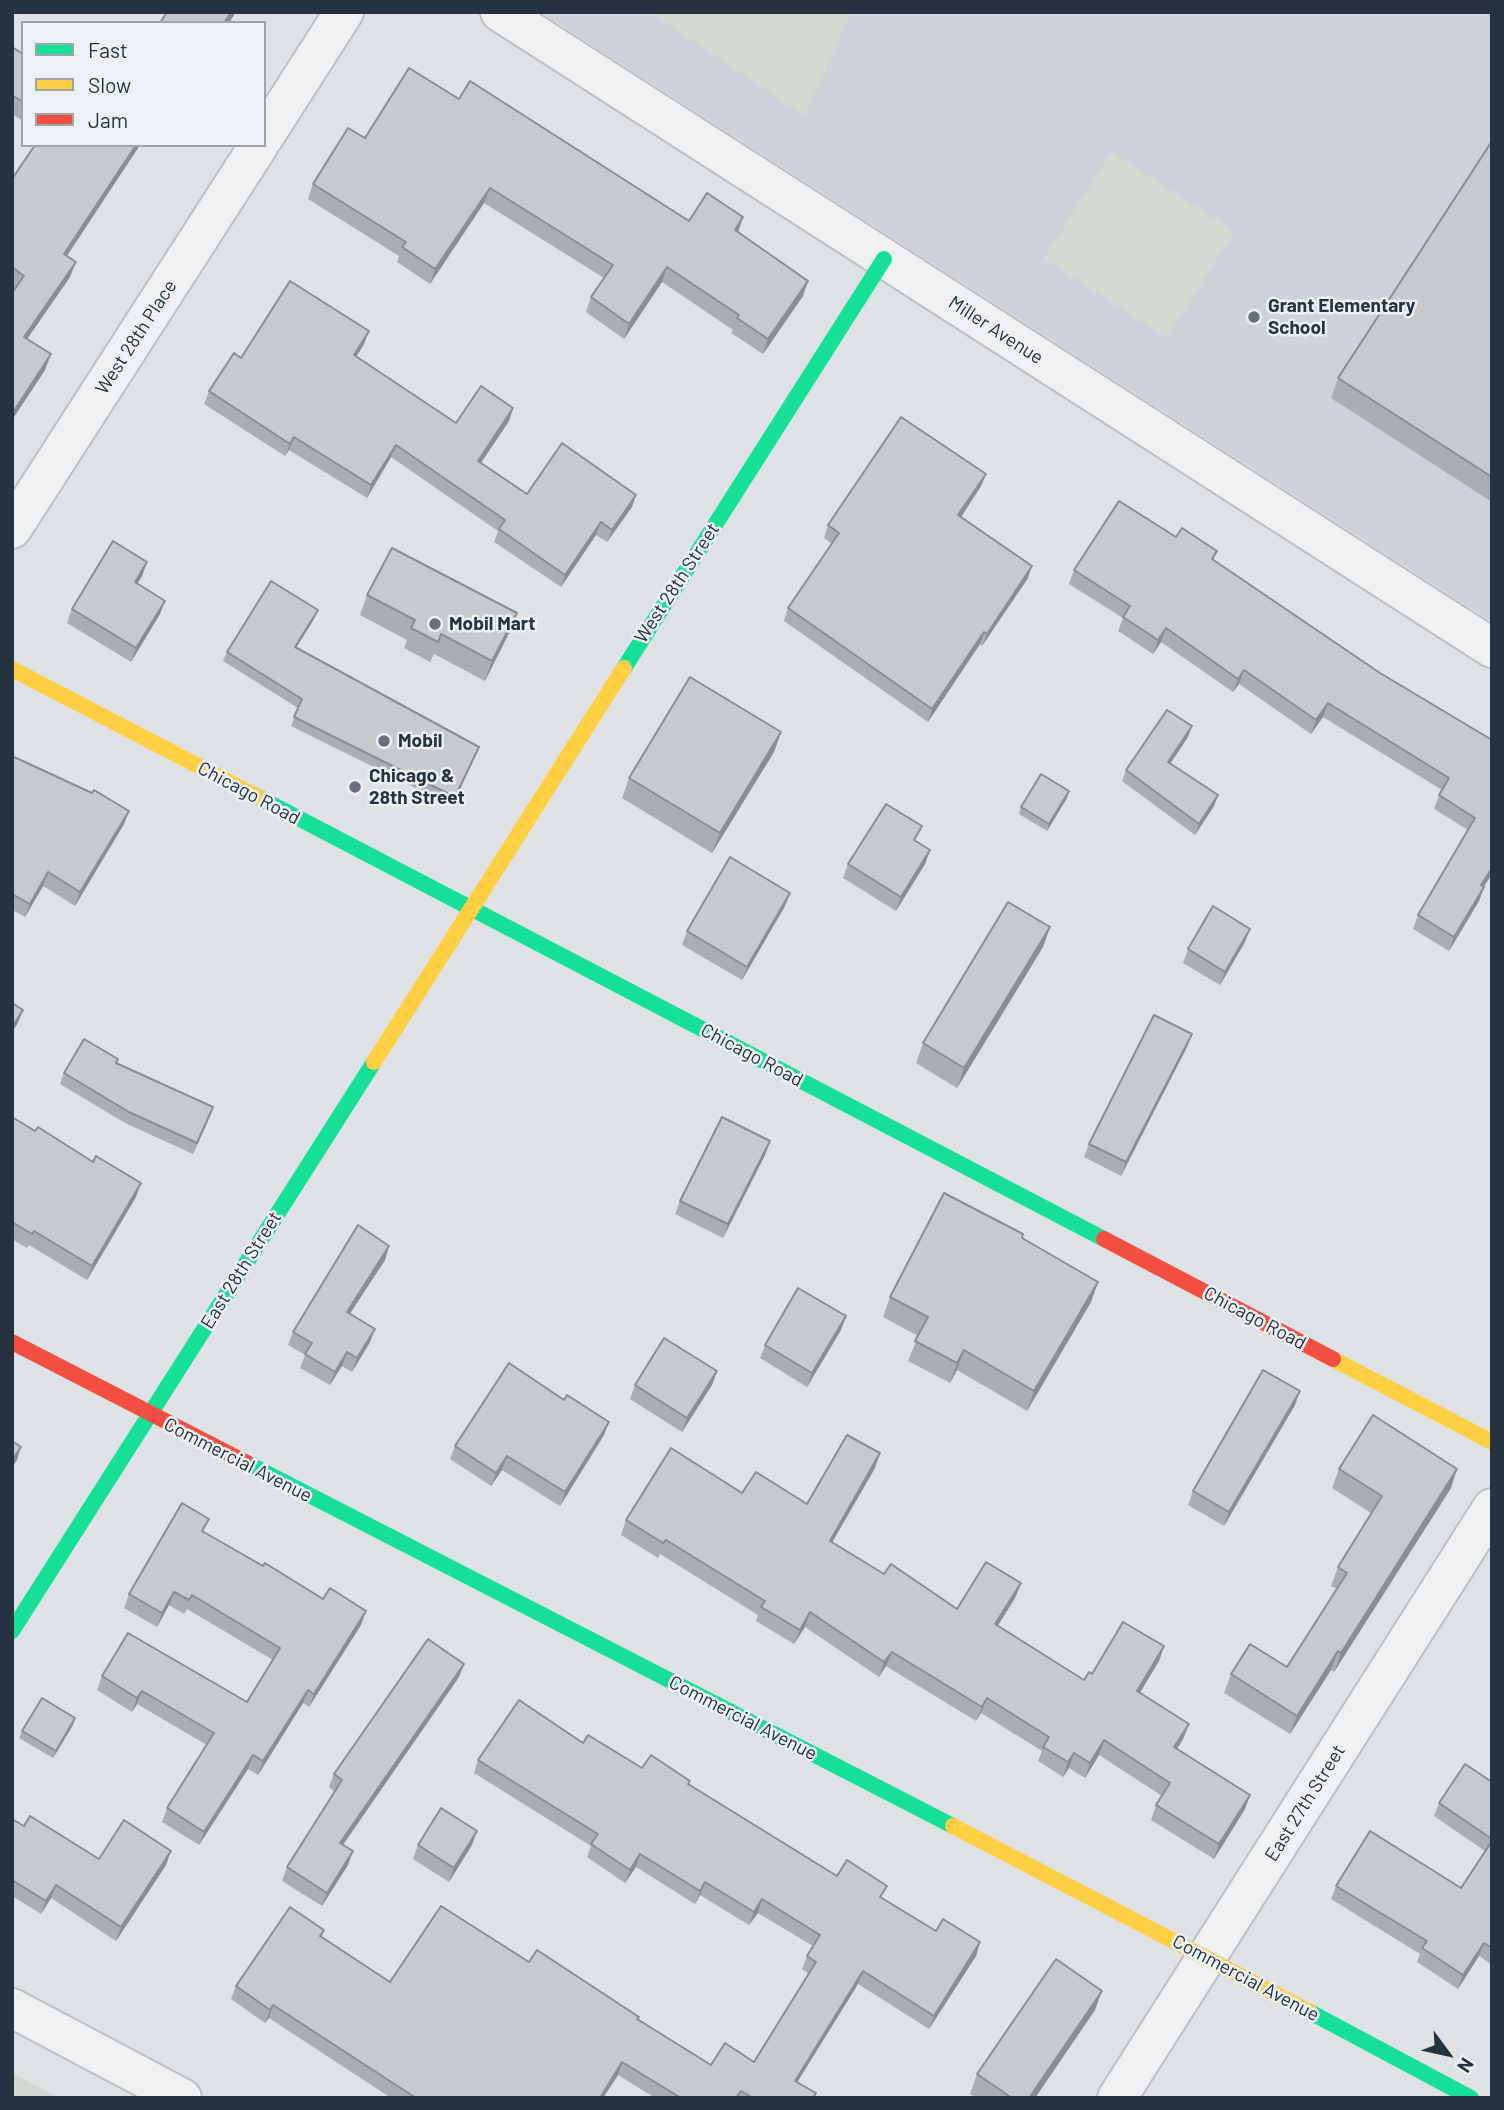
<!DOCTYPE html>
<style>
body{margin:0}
#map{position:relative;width:1504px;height:2110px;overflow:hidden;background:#dfe2e5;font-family:Barlow,sans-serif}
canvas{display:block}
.frame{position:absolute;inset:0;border:14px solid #26323d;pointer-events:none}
.legend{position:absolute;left:21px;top:21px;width:245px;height:126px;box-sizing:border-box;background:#ecf1f4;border:2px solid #9da5ab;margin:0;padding:9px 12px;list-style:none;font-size:21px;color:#26323d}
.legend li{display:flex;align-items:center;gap:14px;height:35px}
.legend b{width:35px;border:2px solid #9da5ab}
.north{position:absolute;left:1413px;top:2019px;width:70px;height:70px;-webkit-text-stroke:5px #ecf1f4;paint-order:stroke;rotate:123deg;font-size:19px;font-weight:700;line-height:28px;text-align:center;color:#26323d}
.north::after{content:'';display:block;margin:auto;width:24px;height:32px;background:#26323d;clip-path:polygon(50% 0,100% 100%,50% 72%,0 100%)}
</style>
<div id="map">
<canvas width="1504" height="2110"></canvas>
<div class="frame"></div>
<ul class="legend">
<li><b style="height:9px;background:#16e098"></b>Fast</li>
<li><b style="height:9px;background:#ffcf43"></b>Slow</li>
<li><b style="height:9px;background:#f24e42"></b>Jam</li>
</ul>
<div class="north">N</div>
</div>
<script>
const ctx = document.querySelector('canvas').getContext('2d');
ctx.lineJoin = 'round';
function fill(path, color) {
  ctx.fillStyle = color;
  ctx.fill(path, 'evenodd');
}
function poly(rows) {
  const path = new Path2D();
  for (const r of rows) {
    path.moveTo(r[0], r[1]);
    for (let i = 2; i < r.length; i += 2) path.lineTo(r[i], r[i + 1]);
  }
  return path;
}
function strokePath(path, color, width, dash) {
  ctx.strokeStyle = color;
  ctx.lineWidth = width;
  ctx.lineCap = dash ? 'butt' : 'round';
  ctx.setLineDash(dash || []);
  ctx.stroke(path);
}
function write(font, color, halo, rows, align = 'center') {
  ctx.font = font + ' Barlow,sans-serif';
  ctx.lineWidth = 5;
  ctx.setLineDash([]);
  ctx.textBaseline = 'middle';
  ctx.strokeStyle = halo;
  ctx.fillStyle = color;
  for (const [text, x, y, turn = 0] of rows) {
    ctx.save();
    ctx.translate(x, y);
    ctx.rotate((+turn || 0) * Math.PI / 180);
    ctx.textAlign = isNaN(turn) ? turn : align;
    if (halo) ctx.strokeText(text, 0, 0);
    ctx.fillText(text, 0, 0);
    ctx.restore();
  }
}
fill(poly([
 [540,12,1492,12,1492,622]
]), '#cdd2d8');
fill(poly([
 [650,12,852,12,804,116],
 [1112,152,1235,232,1166,338,1044,258],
 [12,2073,60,2098,12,2098]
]), '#d1d9d0');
const street = poly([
 [500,12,1492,648],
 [264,137,344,12],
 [12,529,259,145],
 [12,2008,182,2098],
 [1117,2098,1492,1508]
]);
strokePath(street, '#bdc0c3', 42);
strokePath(street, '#eef0f1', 38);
strokePath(poly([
 [624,668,884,259],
 [258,797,1104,1239],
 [247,1463,953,1826],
 [12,1631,374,1062],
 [1310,2012,1471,2098]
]), '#16e098', 16);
strokePath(poly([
 [12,669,258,797],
 [374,1062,624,668],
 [1333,1359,1492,1442],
 [953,1826,1310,2012]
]), '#ffcf43', 16);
strokePath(poly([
 [1104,1239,1333,1359],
 [12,1342,247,1463]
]), '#f24e42', 16);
fill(poly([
 [12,47,23,54,23,121,12,114],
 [459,99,689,221,738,232,803,296,763,354,731,333,733,330,662,282,624,339,586,312,591,297,604,278,484,203,430,284,397,262,399,256,308,199,313,184,365,138],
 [1492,141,1492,502,1331,398,1338,378],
 [35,145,140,145,67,256,70,277,27,339,45,370,12,420,12,293,15,289,12,287,12,179],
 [369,331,364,344,356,357,456,423,513,408,509,421,481,463,527,494,632,507,607,542,596,535,561,587,494,542,498,531,391,457,367,498,289,450,285,456,204,404,209,391,241,358],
 [986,474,981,486,961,517,1028,578,982,646,980,644,928,722,784,621,788,608,832,544,824,538,828,525],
 [1214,560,1380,673,1492,740,1484,887,1479,901,1449,951,1413,929,1418,915,1468,830,1434,809,1439,795,1442,790,1323,717,1311,734,1239,684,1233,692,1161,642,1153,654,1118,631,1123,618,1069,584,1074,570],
 [147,562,142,576,137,584,160,614,131,662,67,623,72,609],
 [367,595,517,613,509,633,485,681,434,654,430,662,404,648,407,640,360,615],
 [318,610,314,619,296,648,479,747,452,806,291,726,298,708,223,661,227,652],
 [781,732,774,752,712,853,622,798,629,778],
 [1188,737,1170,763,1218,795,1214,806,1195,835,1122,781,1126,770],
 [12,756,124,824,75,906,43,886,25,917,12,910],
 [1069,791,1067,798,1047,831,1019,814,1021,807],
 [916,841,930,850,925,864,896,911,843,878,848,864],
 [785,906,742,980,682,945,687,931],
 [1050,927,1043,947,957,1088,916,1063,923,1043],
 [1245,942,1220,985,1183,963,1188,949],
 [1192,1034,1187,1047,1121,1176,1084,1157,1089,1144],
 [64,1073,213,1107,193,1154,125,1123,60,1084],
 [12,1117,136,1197,87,1280,29,1245,27,1248,12,1239],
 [770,1141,765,1155,723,1238,675,1214,680,1201],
 [1022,1238,1091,1302,1027,1411,957,1370,950,1383,908,1361,918,1336,883,1317,890,1297],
 [389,1246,385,1260,349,1314,370,1342,352,1372,342,1366,330,1385,300,1368,305,1355,288,1345,293,1332],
 [846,1316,841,1330,807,1387,760,1358,765,1345],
 [717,1371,712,1385,682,1432,630,1399,635,1385],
 [564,1400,604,1435,560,1506,502,1470,491,1486,450,1459,455,1446],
 [1295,1405,1224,1526,1188,1505,1193,1491],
 [875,1468,832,1543,884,1574,957,1609,1021,1583,1015,1598,998,1625,1084,1680,1092,1674,1164,1646,1159,1661,1140,1692,1189,1724,1183,1739,1177,1749,1245,1809,1214,1859,1151,1820,1156,1805,1162,1796,1099,1755,1085,1778,1069,1768,1063,1777,1038,1761,1042,1751,981,1713,976,1721,886,1666,879,1677,805,1627,794,1644,756,1621,758,1615,660,1554,658,1558,621,1535,626,1520,742,1493,807,1504],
 [1339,1469,1451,1488,1334,1672,1331,1670,1290,1734,1224,1693,1231,1674,1287,1667,1337,1589,1331,1586,1338,1567,1371,1513,1332,1488],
 [204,1532,361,1625,309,1707,303,1703,258,1775,248,1769,199,1845,162,1822,167,1808,207,1745,137,1704,132,1712,97,1690,102,1676,247,1702,273,1660,187,1609,184,1614,169,1605,157,1627,124,1608,129,1594],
 [464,1664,459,1677,343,1845,348,1865,322,1906,282,1881,287,1867,335,1792,329,1787,334,1774],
 [73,1725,53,1758,19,1738,22,1731],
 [583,1743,642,1768,690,1781,689,1784,837,1876,883,1899,936,1931,980,1942,976,1956,929,2029,858,1984,797,2082,814,2098,655,2098,618,2075,603,2098,391,2098,269,2018,265,2023,231,1999,236,1986,324,1930,322,1937,390,1982,529,1962,638,2019,711,2065,754,2062,809,1974,802,1969,807,1956,813,1946,758,1913,749,1925,700,1895,695,1904,636,1867,625,1883,587,1857,591,1846,474,1773,478,1760],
 [1492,1782,1492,1965,1479,1956,1458,1989,1417,1962,1420,1954,1331,1899,1336,1886,1461,1888,1485,1851,1434,1816,1439,1803],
 [12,1819,24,1826,99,1859,166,1865,116,1941,51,1898,41,1914,12,1896],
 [418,1845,472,1845,449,1882,413,1859],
 [1095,2010,1035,2098,976,2098,970,2094,977,2074]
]), '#abaeb0');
fill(poly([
 [231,12,236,12,229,23,224,23],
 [136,145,140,145,58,269,64,254],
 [490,188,484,203,430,284,435,269],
 [743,217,738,232,735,230],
 [76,262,70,277,18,352,24,337],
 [667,267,662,282,624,339,629,324],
 [808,281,803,296,763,354,768,339],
 [369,331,364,344,349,368,354,355],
 [51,354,45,370,12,420,12,414],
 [513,408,509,421,474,473,478,461],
 [294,437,289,450,285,456,290,444],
 [396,445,391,457,367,498,371,485],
 [986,474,981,486,954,528,958,515],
 [636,495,632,507,607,542,612,530],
 [601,522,596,535,561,587,565,575],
 [147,562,142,576,130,596,135,582],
 [1032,566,1028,578,982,646,987,634],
 [165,601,160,614,131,662,136,648],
 [318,610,314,619,291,656,295,647],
 [517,613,509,633,485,681,492,661],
 [1166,628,1161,642,1153,654,1158,640],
 [984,632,980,644,928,722,932,709],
 [1244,670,1239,684,1233,692,1238,679],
 [1328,703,1323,717,1311,734,1316,720],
 [1192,726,1188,737,1164,773,1168,762],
 [781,732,774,752,712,853,720,833],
 [479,747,475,756,452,806,455,797],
 [1069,791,1067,798,1047,831,1049,824],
 [1218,795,1214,806,1195,835,1199,824],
 [129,811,124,824,75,906,80,892],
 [930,850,925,864,896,911,901,897],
 [1492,868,1492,874,1476,899,1481,885],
 [48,872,43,886,25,917,30,904],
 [1484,887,1479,901,1449,951,1454,937],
 [790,893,785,906,742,980,747,967],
 [1050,927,1043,947,957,1088,964,1068],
 [1250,929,1245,942,1220,985,1225,972],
 [23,1010,18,1023,12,1032,12,1027],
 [1192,1034,1187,1047,1121,1176,1126,1162],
 [213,1107,209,1118,193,1154,197,1143],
 [770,1141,765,1155,723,1238,728,1224],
 [141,1183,136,1197,87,1280,92,1266],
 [389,1246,385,1260,342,1326,347,1312],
 [1098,1282,1091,1302,1027,1411,1034,1391],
 [846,1316,841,1330,807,1387,812,1373],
 [375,1329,370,1342,352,1372,357,1358],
 [964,1350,957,1370,950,1383,957,1363],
 [347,1352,342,1366,330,1385,335,1372],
 [717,1371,712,1385,682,1432,687,1418],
 [1300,1391,1295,1405,1224,1526,1229,1512],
 [609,1422,604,1435,560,1506,565,1492],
 [21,1447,17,1460,12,1467,12,1460],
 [880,1453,875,1468,824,1556,830,1541],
 [507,1456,502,1470,491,1486,496,1473],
 [1457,1469,1451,1488,1334,1672,1341,1653],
 [1021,1583,1015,1598,990,1638,995,1624],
 [174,1592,169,1605,157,1627,162,1613],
 [366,1611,361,1625,309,1707,314,1694],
 [810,1612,805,1627,794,1644,800,1630],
 [1164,1646,1159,1661,1132,1706,1137,1691],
 [1338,1651,1331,1670,1290,1734,1297,1716],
 [892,1652,886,1666,879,1677,884,1662],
 [464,1664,459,1677,335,1856,340,1843],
 [308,1690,303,1703,258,1775,263,1761],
 [142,1691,137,1704,132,1712,137,1698],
 [987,1698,981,1713,976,1721,982,1707],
 [75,1718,73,1725,53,1758,56,1751],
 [1189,1724,1183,1739,1169,1762,1174,1747],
 [1104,1740,1099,1755,1085,1778,1090,1763],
 [1074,1753,1069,1768,1063,1777,1068,1762],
 [253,1755,248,1769,199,1845,204,1832],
 [1250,1795,1245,1809,1214,1859,1219,1844],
 [477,1831,472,1845,449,1882,454,1868],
 [171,1851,166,1865,116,1941,121,1927],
 [353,1851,348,1865,322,1906,327,1893],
 [640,1854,636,1867,625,1883,630,1870],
 [705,1882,700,1895,695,1904,700,1891],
 [56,1885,51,1898,41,1914,46,1901],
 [762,1899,758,1913,749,1925,754,1912],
 [980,1942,976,1956,929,2029,934,2016],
 [1484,1943,1479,1956,1458,1989,1463,1975],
 [863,1971,858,1984,790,2094,795,2081],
 [1102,1991,1095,2010,1035,2098,1029,2098],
 [273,2005,269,2018,265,2023,270,2010],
 [622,2062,618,2075,603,2098,600,2098]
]), '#8b8d90');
const building = poly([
 [167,12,231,12,224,23,160,23,167,12],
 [12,47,23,54,23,102,12,95,12,47],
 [409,68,459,99,470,81,689,221,707,193,743,217,735,230,808,281,768,339,737,318,739,315,667,267,629,324,591,297,613,265,490,188,435,269,402,247,406,242,313,184,348,128,365,138,409,68],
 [1492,141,1492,477,1338,378,1492,141],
 [35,145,136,145,64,254,76,262,24,337,51,354,12,414,12,293,24,276,12,267,12,179,35,145],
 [290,281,369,331,354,355,456,423,481,386,513,408,478,461,527,494,562,443,636,495,612,530,601,522,565,575,499,529,505,520,396,445,371,485,294,437,290,444,209,391,234,353,241,358,290,281],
 [901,417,986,474,958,515,1032,566,987,634,984,632,932,709,788,608,839,533,828,525,901,417],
 [1119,501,1176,537,1182,528,1217,551,1212,559,1380,673,1492,740,1492,868,1481,885,1484,887,1454,937,1418,915,1475,818,1439,795,1449,778,1328,703,1316,720,1244,670,1238,679,1166,628,1158,640,1123,617,1130,606,1074,570,1119,501],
 [113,541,147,562,135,582,165,601,136,648,72,609,113,541],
 [392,548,517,613,492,661,441,634,438,642,411,628,415,620,367,595,392,548],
 [271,581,318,610,295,647,479,747,455,797,294,717,302,699,227,652,271,581],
 [690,677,781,732,720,833,629,778,690,677],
 [1167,710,1192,726,1168,762,1218,795,1199,824,1126,770,1167,710],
 [12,756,92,793,94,790,129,811,80,892,48,872,30,904,12,894,12,756],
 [1041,774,1069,791,1049,824,1021,807,1041,774],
 [886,804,922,826,914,840,930,850,901,897,848,864,886,804],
 [730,857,790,893,747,967,687,931,730,857],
 [1008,902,1050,927,964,1068,923,1043,1008,902],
 [1213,906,1250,929,1225,972,1188,949,1213,906],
 [12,1003,23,1010,12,1027,12,1003],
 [1154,1015,1192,1034,1126,1162,1089,1144,1154,1015],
 [84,1039,118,1059,116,1063,213,1107,197,1143,129,1112,64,1073,84,1039],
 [12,1117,35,1131,38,1127,93,1162,96,1156,141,1183,92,1266,34,1231,32,1234,12,1222,12,1117],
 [722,1117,770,1141,728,1224,680,1201,722,1117],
 [944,1193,1023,1234,1022,1238,1098,1282,1034,1391,964,1350,957,1363,915,1341,928,1317,890,1297,944,1193],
 [358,1225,389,1246,347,1312,375,1329,357,1358,347,1352,335,1372,305,1354,312,1343,293,1332,358,1225],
 [798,1288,846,1316,812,1373,765,1345,798,1288],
 [664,1338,717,1371,687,1418,635,1385,664,1338],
 [509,1363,564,1400,567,1395,609,1422,565,1492,507,1456,496,1473,455,1446,509,1363],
 [1263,1370,1300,1391,1229,1512,1193,1491,1263,1370],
 [1373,1415,1457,1469,1341,1653,1338,1651,1297,1716,1231,1674,1250,1644,1287,1667,1347,1573,1338,1567,1382,1496,1339,1469,1373,1415],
 [847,1435,880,1453,830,1541,884,1574,891,1564,957,1609,986,1562,1021,1583,995,1624,1084,1680,1089,1672,1092,1674,1123,1622,1164,1646,1137,1691,1189,1724,1174,1747,1250,1795,1219,1844,1156,1805,1170,1783,1104,1740,1090,1763,1074,1753,1068,1762,1043,1747,1049,1737,987,1698,982,1707,892,1652,884,1662,810,1612,800,1630,761,1607,765,1601,666,1540,663,1543,626,1520,671,1448,742,1493,756,1472,807,1504,847,1435],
 [12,1441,21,1447,12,1460,12,1441],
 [182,1503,209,1519,202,1531,263,1566,265,1563,323,1599,330,1588,366,1611,314,1694,308,1690,263,1761,253,1755,204,1832,167,1808,214,1733,142,1691,137,1698,102,1676,128,1633,247,1702,280,1648,192,1595,189,1600,174,1592,162,1613,129,1594,182,1503],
 [428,1639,464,1664,340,1843,353,1851,327,1893,287,1867,342,1780,334,1774,428,1639],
 [42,1698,75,1718,56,1751,22,1731,42,1698],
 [519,1700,583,1743,588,1735,642,1768,651,1755,690,1781,688,1784,837,1876,847,1860,887,1886,880,1897,936,1931,943,1919,980,1942,934,2016,863,1971,795,2081,816,2093,813,2098,753,2098,741,2091,736,2098,681,2098,622,2062,600,2098,416,2098,273,2005,270,2010,236,1986,290,1907,324,1930,320,1936,390,1982,441,1906,529,1962,537,1950,639,2017,637,2019,711,2065,725,2043,754,2062,816,1962,807,1956,820,1935,762,1899,754,1912,705,1882,700,1891,640,1854,630,1870,591,1844,598,1834,478,1760,519,1700],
 [1465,1764,1492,1782,1492,1839,1439,1803,1465,1764],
 [441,1808,477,1831,454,1868,418,1845,441,1808],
 [30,1816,99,1859,124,1820,171,1851,121,1927,56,1885,46,1901,12,1880,12,1819,24,1826,30,1816],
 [1370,1831,1461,1888,1492,1841,1492,1948,1484,1943,1463,1975,1422,1948,1427,1941,1336,1886,1370,1831],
 [1056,1959,1102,1991,1029,2098,1012,2098,977,2074,1056,1959]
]);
fill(building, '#c7cacd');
strokePath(building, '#8b8d90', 2);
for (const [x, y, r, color] of [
 [1254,317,7,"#677078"],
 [435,624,7,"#677078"],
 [384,741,7,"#677078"],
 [355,787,7,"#677078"]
]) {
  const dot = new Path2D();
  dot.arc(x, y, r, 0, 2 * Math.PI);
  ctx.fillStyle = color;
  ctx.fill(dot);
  strokePath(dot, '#ecf1f4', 2.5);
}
write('bold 19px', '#26323d', '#ecf1f4', [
 ["Grant Elementary",1268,306],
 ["School",1268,328],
 ["Mobil Mart",449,624],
 ["Mobil",398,741],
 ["Chicago &",369,776],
 ["28th Street",369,798]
], 'left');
write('19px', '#26323d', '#ecf1f4', [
 ["Miller Avenue",996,330,33],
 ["West 28th Place",136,337,-57],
 ["West 28th Street",677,583,-57],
 ["Chicago Road",249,793,28],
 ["Chicago Road",752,1055,28],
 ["East 28th Street",241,1270,-58],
 ["Chicago Road",1255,1318,28],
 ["Commercial Avenue",238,1460,27],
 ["Commercial Avenue",743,1718,27],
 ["East 27th Street",1305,1803,-58],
 ["Commercial Avenue",1246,1978,28]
]);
</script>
